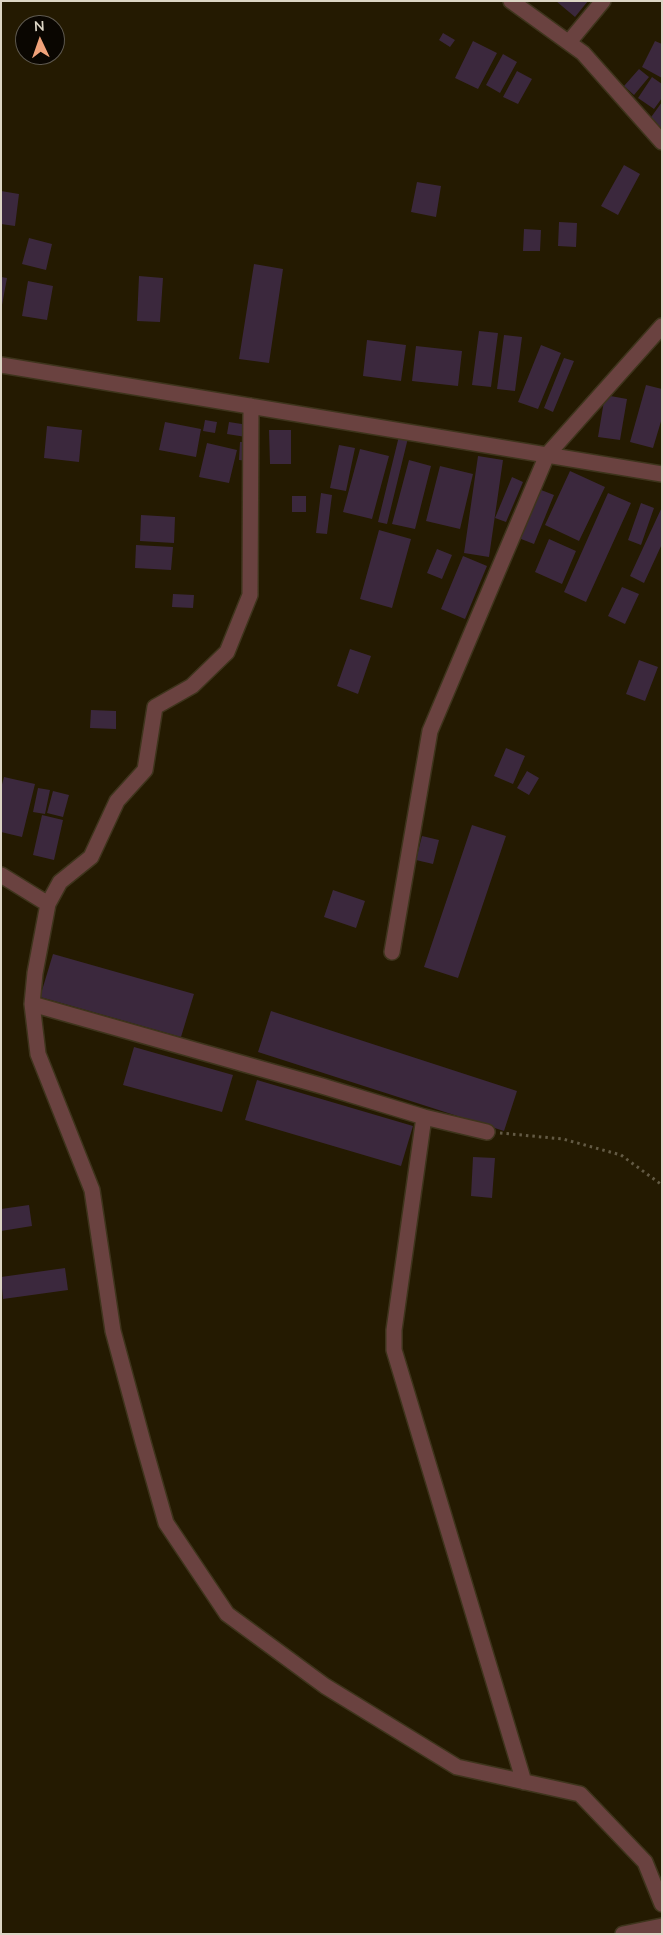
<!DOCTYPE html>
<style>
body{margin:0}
#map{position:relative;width:663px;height:1935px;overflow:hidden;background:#241a01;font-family:Mulish,sans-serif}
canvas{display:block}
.frame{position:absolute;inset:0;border:2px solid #dcd5c5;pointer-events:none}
.north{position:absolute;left:15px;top:15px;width:50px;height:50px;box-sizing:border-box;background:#0a0601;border:1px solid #5e594f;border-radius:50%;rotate:357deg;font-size:14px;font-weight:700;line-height:20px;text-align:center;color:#dcd5c5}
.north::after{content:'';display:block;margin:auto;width:18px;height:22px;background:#f0a27a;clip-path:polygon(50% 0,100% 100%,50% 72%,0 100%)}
</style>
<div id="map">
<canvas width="663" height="1935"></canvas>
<div class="frame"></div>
<div class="north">N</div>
</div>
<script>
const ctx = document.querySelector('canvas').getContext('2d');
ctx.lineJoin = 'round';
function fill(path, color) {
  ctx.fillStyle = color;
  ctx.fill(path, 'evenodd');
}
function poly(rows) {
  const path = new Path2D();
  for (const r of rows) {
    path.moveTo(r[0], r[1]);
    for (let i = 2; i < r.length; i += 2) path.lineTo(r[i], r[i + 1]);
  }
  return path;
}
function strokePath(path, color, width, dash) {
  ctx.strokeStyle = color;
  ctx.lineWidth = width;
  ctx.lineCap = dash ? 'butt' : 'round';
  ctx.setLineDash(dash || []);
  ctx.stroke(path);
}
fill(poly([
 [556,1,588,1,575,17],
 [443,33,455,40,450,47,439,40],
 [473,41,497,53,478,89,455,78],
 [655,41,662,44,662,78,642,67],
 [503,54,517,62,500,93,486,85],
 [639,69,649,77,634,95,624,86],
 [517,71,532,79,518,104,503,97],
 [652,77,662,84,662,98,654,109,638,98],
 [662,102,662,129,649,120],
 [624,165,640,174,618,215,601,206],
 [417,182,441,186,436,217,411,212],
 [1,191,19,194,15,226,1,224],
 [559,222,577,223,576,247,558,246],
 [524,229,541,230,540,251,523,251],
 [29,238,52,244,46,270,22,264],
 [254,264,283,269,269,363,239,359],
 [139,276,163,278,160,322,137,321],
 [1,277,7,278,2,305,1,305],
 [28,281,53,286,47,320,22,316],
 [479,331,498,333,491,387,472,385],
 [504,335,522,337,515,391,497,389],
 [367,340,406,345,401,381,363,376],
 [541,345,561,353,538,409,518,402],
 [416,346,462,351,458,386,412,381],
 [564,358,574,361,553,412,544,408],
 [646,385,662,389,662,418,653,448,630,442],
 [605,395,627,399,620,440,598,437],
 [205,420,217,422,215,433,203,431],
 [165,422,201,429,196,457,159,450],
 [229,422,248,425,246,437,227,434],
 [47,426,82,430,79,462,44,458],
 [269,430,291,430,291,464,270,464],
 [399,436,408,438,387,524,378,522],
 [240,442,250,442,249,461,239,460],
 [207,443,237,450,229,483,199,477],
 [339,445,355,448,346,491,330,488],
 [360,449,389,456,372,519,343,512],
 [478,456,503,460,489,557,464,553],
 [409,460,431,466,415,529,392,524],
 [440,466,473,474,460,529,426,521],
 [570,471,605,487,579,541,545,525],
 [512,477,523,482,506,522,495,518],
 [536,488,554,495,534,544,516,537],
 [321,493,332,495,327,534,316,533],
 [608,493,631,503,586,602,564,592],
 [292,496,306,496,306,512,292,512],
 [641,503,654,508,641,545,628,540],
 [662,507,662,544,644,583,630,576],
 [141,515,175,517,174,543,140,541],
 [379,530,411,539,392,608,360,599],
 [549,539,576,551,562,584,535,572],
 [136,545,173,547,171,570,135,568],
 [437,549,452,555,442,579,427,573],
 [463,556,487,566,465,619,441,609],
 [622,587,639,594,625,624,608,616],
 [173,594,194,595,193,608,172,607],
 [350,649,371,656,358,694,337,686],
 [639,660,658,667,645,701,626,694],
 [91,710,116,711,116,729,90,728],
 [506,748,525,756,513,784,494,776],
 [527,771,539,778,529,795,517,788],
 [4,777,35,784,22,837,1,832,1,788],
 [38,788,50,790,45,814,33,812],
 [53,791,69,795,63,817,47,813],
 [42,815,63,820,54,860,33,855],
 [472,825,506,836,458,978,424,967],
 [422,836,439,840,433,864,416,860],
 [333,890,365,901,356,928,324,917],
 [53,954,194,994,181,1037,40,997],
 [271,1011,517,1091,504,1131,258,1052],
 [134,1047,233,1075,222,1112,123,1085],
 [257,1080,413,1126,401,1166,245,1120],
 [473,1157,495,1158,492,1198,471,1196],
 [29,1205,32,1226,1,1231,1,1209],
 [65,1268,68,1290,3,1299,1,1277]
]), '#3b283d');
const minor = poly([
 [511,1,583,53,662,142],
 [569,42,603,1],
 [1,365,662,474],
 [251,406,250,595,227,652,192,686,155,707,145,770,117,801,91,857,60,882,48,904,35,973,32,1004,38,1054,92,1190,113,1331,143,1442,166,1523,227,1614,325,1686,457,1767,580,1794,645,1862,662,1904],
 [1,875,48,904],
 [392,952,430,731,547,455,662,326],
 [32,1004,322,1086,424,1117,487,1132],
 [424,1117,394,1330,394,1350,524,1782],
 [623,1934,662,1926]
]);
strokePath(minor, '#3e341c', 18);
strokePath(poly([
 [500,1133,563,1139,621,1155,662,1185]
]), '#635a44', 3, [2.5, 4]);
strokePath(minor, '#6a4240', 15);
</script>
